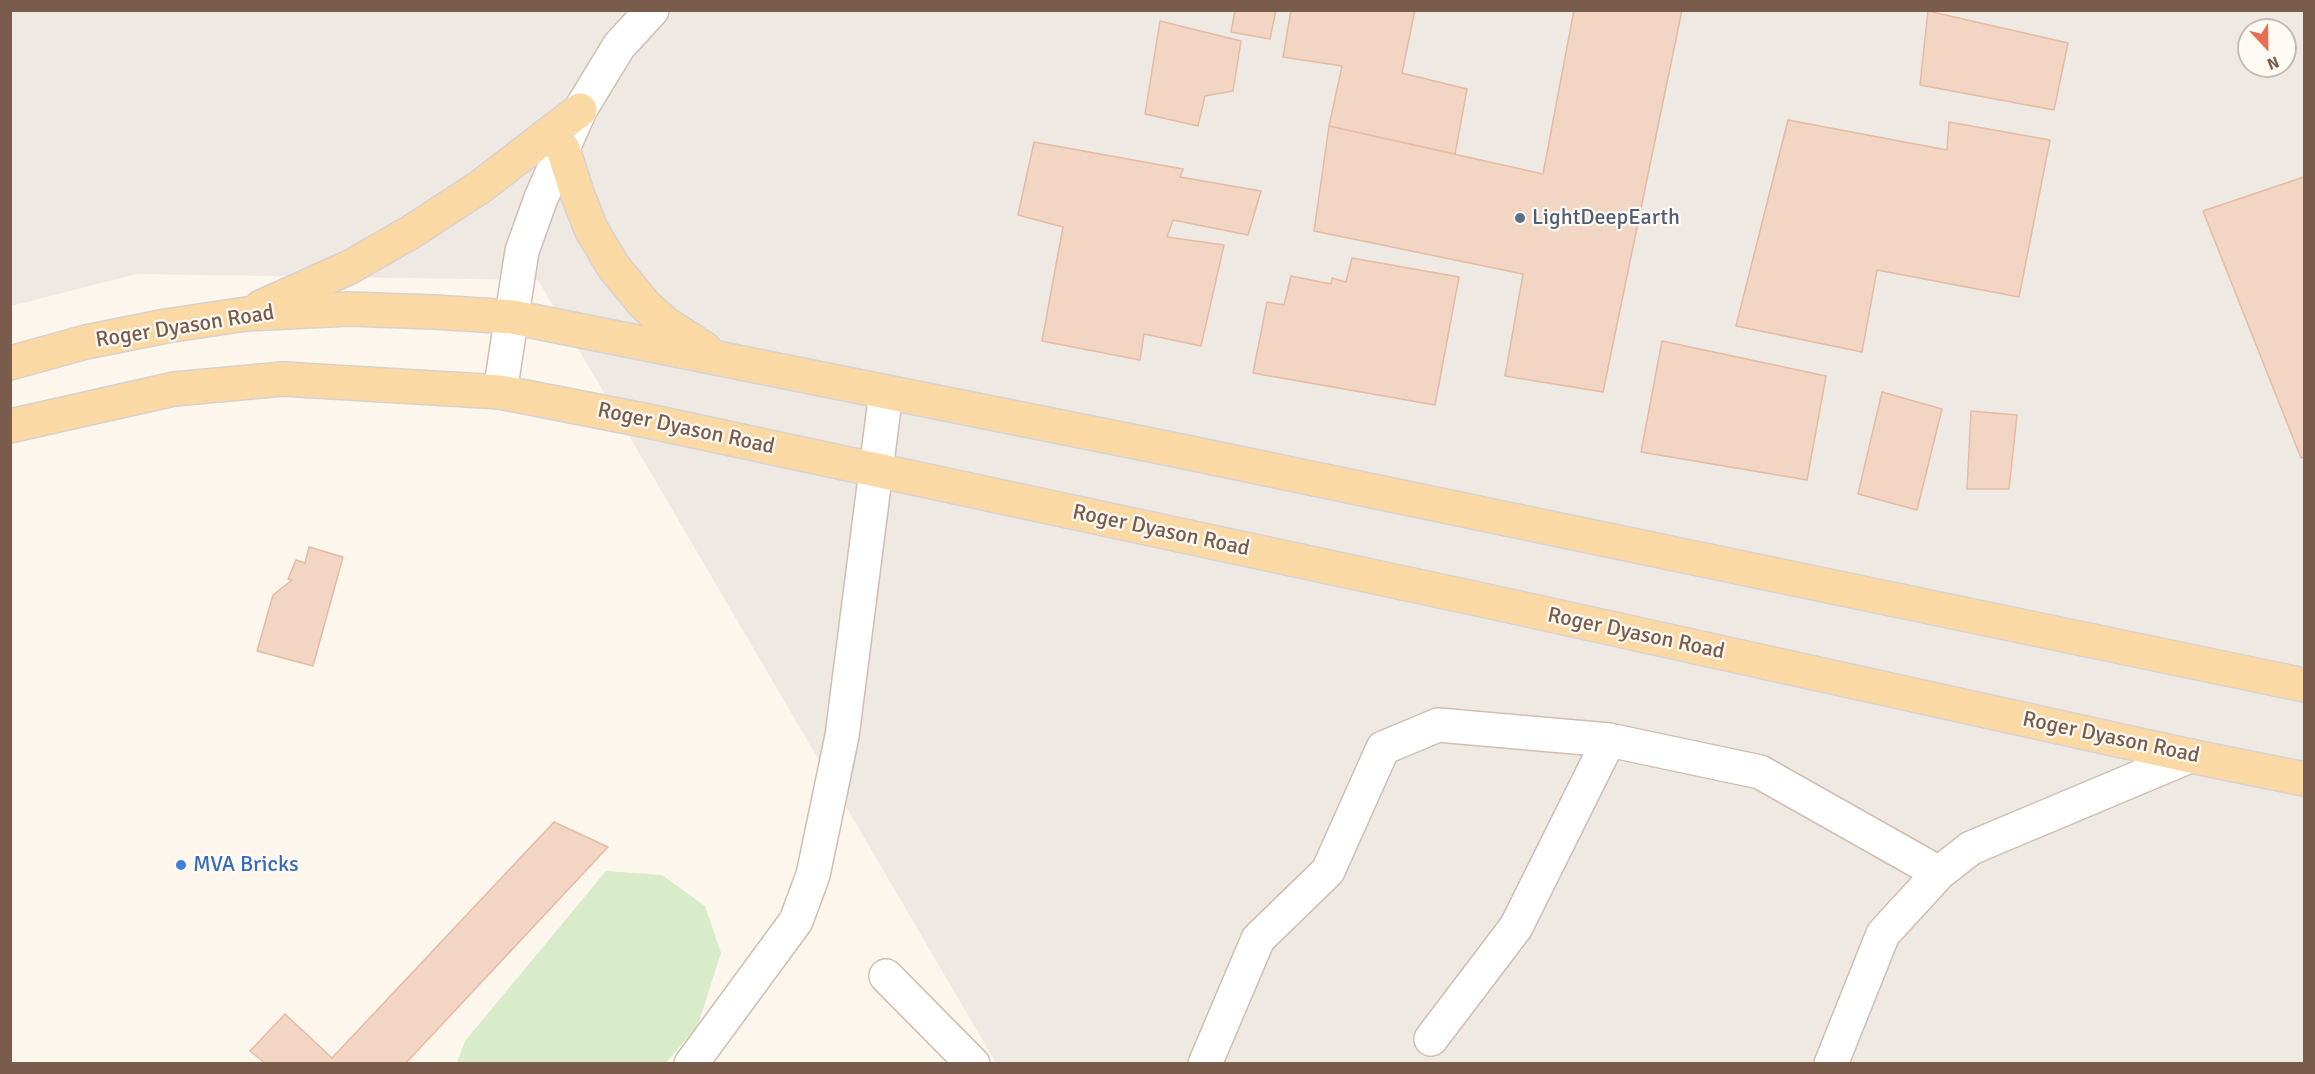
<!DOCTYPE html>
<style>
body{margin:0}
#map{position:relative;width:2315px;height:1074px;overflow:hidden;background:#fdf6ec;font-family:Signika,sans-serif}
canvas{display:block}
.frame{position:absolute;inset:0;border:12px solid #7a5c4d;pointer-events:none}
.north{position:absolute;left:2237px;top:18px;width:60px;height:60px;box-sizing:border-box;background:#fffaf3;border:2px solid #cabbb1;border-radius:50%;rotate:158deg;font-size:16px;font-weight:700;line-height:24px;text-align:center;color:#7a5c4d}
.north::after{content:'';display:block;margin:auto;width:21px;height:27px;background:#e76f51;clip-path:polygon(50% 0,100% 100%,50% 72%,0 100%)}
</style>
<div id="map">
<canvas width="2315" height="1074"></canvas>
<div class="frame"></div>
<div class="north">N</div>
</div>
<script>
const ctx = document.querySelector('canvas').getContext('2d');
ctx.lineJoin = 'round';
function fill(path, color) {
  ctx.fillStyle = color;
  ctx.fill(path, 'evenodd');
}
function poly(rows) {
  const path = new Path2D();
  for (const r of rows) {
    path.moveTo(r[0], r[1]);
    for (let i = 2; i < r.length; i += 2) path.lineTo(r[i], r[i + 1]);
  }
  return path;
}
function strokePath(path, color, width, dash) {
  ctx.strokeStyle = color;
  ctx.lineWidth = width;
  ctx.lineCap = dash ? 'butt' : 'round';
  ctx.setLineDash(dash || []);
  ctx.stroke(path);
}
function write(font, color, halo, rows, align = 'center') {
  ctx.font = font + ' Signika,sans-serif';
  ctx.lineWidth = 4.5;
  ctx.setLineDash([]);
  ctx.textBaseline = 'middle';
  ctx.strokeStyle = halo;
  ctx.fillStyle = color;
  for (const [text, x, y, turn = 0] of rows) {
    ctx.save();
    ctx.translate(x, y);
    ctx.rotate((+turn || 0) * Math.PI / 180);
    ctx.textAlign = isNaN(turn) ? turn : align;
    if (halo) ctx.strokeText(text, 0, 0);
    ctx.fillText(text, 0, 0);
    ctx.restore();
  }
}
fill(poly([
 [11,11,2304,11,2304,1063,996,1063,538,280,137,274,11,306],
 [2249,30,2285,30,2285,66,2249,66]
]), '#efe9e4');
fill(poly([
 [606,871,662,875,705,906,721,953,698,1025,666,1063,457,1063,465,1041]
]), '#d8ecc9');
const building = poly([
 [1235,10,1276,10,1270,39,1231,32,1235,10],
 [1291,10,1415,10,1402,73,1467,89,1455,154,1329,126,1342,66,1283,57,1291,10],
 [1574,10,1682,10,1603,392,1505,376,1523,274,1314,231,1329,126,1543,174,1574,10],
 [1928,11,2068,43,2054,110,1920,85,1928,11],
 [1160,21,1241,41,1233,91,1205,96,1198,126,1145,114,1160,21],
 [1788,120,1947,150,1949,122,2050,140,2019,297,1877,270,1862,352,1736,326,1788,120],
 [1034,142,1183,169,1180,177,1261,191,1248,235,1173,220,1167,237,1224,245,1201,346,1144,334,1140,360,1042,341,1063,227,1018,215,1034,142],
 [2304,177,2304,457,2301,458,2203,211,2304,177],
 [1352,258,1459,277,1435,405,1253,373,1267,302,1284,305,1291,276,1331,284,1332,278,1346,282,1352,258],
 [1662,341,1826,376,1807,480,1641,452,1662,341],
 [1882,392,1942,409,1917,510,1858,494,1882,392],
 [1971,411,2017,415,2009,489,1967,489,1971,411],
 [309,547,343,557,313,666,257,651,273,595,292,580,288,579,296,560,305,563,309,547],
 [554,822,608,847,405,1064,266,1064,250,1051,285,1014,332,1058,554,822]
]);
fill(building, '#f3d5c3');
strokePath(building, '#e6bba3', 1.5);
const minor = poly([
 [500,392,522,251,541,198,580,110,619,46,652,10],
 [886,976,973,1064],
 [1431,1039,1516,927,1609,740,1760,772,1939,873],
 [691,1064,796,921,813,875,842,736,886,392],
 [1205,1064,1258,939,1328,871,1383,748,1438,725,1609,740],
 [1831,1064,1883,934,1939,873,1971,848,2190,756]
]);
const major = poly([
 [563,149,577,193,591,229,613,266,644,304,665,323,705,349],
 [261,307,350,267,411,232,480,187,580,110],
 [10,363,86,342,166,326,246,314,349,309,434,312,512,317,1171,449,2304,685],
 [10,426,174,389,283,379,500,392,648,421,1501,604,2190,756,2304,779]
]);
strokePath(minor, '#d1beb0', 36);
strokePath(major, '#dad1cd', 36);
strokePath(minor, '#fff', 33);
strokePath(major, '#fbd9a5', 33);
for (const [x, y, r, color] of [
 [1520,218,6,"#5c6f8a"],
 [181,865,6,"#3f7fe0"]
]) {
  const dot = new Path2D();
  dot.arc(x, y, r, 0, 2 * Math.PI);
  ctx.fillStyle = color;
  ctx.fill(dot);
  strokePath(dot, '#fffaf3', 2);
}
write('22px', '#4e5e75', '#fffaf3', [
 ["LightDeepEarth",1532,218]
], 'left');
write('22px', '#7a5c4d', '#fffaf3', [
 ["Roger Dyason Road",185,327,-9],
 ["Roger Dyason Road",686,429,12],
 ["Roger Dyason Road",1161,531,12],
 ["Roger Dyason Road",1636,634,12],
 ["Roger Dyason Road",2111,738,12]
]);
write('22px', '#366cbe', '#fffaf3', [
 ["MVA Bricks",193,865]
], 'left');
</script>
